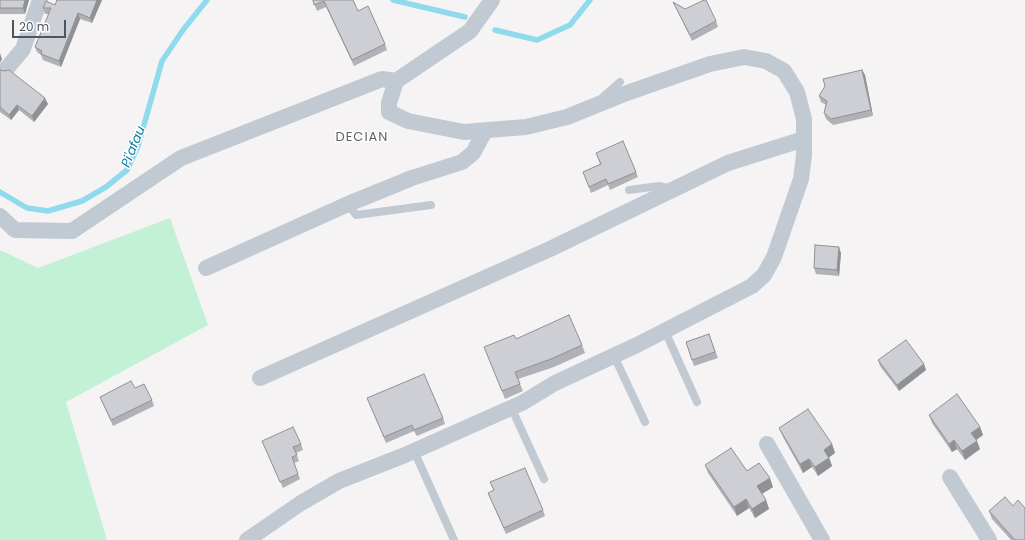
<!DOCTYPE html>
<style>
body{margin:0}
#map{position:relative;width:1025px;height:540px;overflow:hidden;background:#f5f3f3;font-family:Poppins,sans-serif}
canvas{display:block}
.scale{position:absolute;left:12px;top:20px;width:54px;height:18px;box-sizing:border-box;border:2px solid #4a5661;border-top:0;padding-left:5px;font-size:12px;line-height:14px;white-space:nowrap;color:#4a5661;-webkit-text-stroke:3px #fff;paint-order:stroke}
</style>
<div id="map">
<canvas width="1025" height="540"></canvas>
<div class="scale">20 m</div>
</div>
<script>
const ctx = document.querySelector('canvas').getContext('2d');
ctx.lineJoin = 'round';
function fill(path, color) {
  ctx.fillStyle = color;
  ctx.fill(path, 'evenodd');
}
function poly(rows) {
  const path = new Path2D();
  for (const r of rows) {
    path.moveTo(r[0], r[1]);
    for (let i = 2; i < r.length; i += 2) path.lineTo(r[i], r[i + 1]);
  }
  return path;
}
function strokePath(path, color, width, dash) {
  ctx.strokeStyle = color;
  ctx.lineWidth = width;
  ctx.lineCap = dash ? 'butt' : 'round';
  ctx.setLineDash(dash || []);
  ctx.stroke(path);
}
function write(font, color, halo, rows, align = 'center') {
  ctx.font = font + ' Poppins,sans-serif';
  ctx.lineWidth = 3;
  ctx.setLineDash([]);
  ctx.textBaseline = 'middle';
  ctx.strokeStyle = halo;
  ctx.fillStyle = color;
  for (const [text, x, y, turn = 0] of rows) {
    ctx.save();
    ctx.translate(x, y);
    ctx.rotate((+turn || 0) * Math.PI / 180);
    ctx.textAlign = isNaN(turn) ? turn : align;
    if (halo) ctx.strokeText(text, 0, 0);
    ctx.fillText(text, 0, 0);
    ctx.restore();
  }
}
fill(poly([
 [170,218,208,325,66,402,107,540,0,540,0,250,38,268]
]), '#c3f1d5');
strokePath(poly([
 [393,0,465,17],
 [495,30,537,40,570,25,590,0],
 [0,192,27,208,48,211,82,201,106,187,127,170,138,146,162,61,183,30,207,0]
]), '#90daee', 5.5);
strokePath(poly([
 [603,97,620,82],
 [629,190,659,186,672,189],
 [348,204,356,215,431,205],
 [665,331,697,402],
 [614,356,645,422],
 [511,407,544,479],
 [414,451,454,540]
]), '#c1cad2', 8);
strokePath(poly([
 [7,68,23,49,40,0],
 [0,216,15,230,72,231,181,158,382,79,396,81],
 [206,268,348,204,412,178,462,162,473,153,485,131],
 [260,378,550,249,728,163,804,139],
 [767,444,822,540],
 [950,477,989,540],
 [247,540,301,503,339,481,405,455,522,403,555,383,637,345,752,286,764,275,774,257,801,179,804,155,804,119,797,92,784,71,766,61,744,57,710,64,624,94,567,117,526,127,464,132,408,121,389,112,389,103,396,81,470,31,492,0]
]), '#c1cad2', 16);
fill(poly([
 [0,0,29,0,25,14,0,14],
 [57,0,102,0,92,23,80,19,61,67,43,60,41,55,37,52,35,47,49,14,45,14,43,8,55,5],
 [313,0,353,0,358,11,385,44,387,50,354,66,326,7,317,11],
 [673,2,685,9,716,21,718,27,692,41,676,8],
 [0,70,48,104,34,122,19,110,11,120,0,112],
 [862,70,865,75,873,116,833,125,826,119,824,113,826,105,821,102,819,96],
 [596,153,636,172,638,177,610,190,608,185,591,193,583,172,600,164],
 [841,253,839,276,816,274,814,268],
 [709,334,718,358,694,366,686,342],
 [516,339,582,345,585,353,554,367,518,379,523,391,505,399,487,354],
 [878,360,924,364,926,370,899,391,880,366],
 [135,388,152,400,154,406,113,426,102,402,100,397],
 [367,398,443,418,445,424,417,436,414,431,386,443],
 [929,415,980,427,983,435,976,440,980,449,965,460,957,449,952,452,932,423],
 [779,428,832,444,835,453,829,457,832,466,818,476,812,467,803,473,783,437],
 [262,441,301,444,303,450,296,453,299,461,294,463,300,479,283,488],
 [705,465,747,471,773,487,762,494,766,500,769,509,755,518,749,508,737,516,708,473],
 [490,482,543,510,545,516,506,534,488,493,494,491],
 [1013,506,1025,540,1011,540,992,519,989,511]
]), '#b0b2b7');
fill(poly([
 [25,0,29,0,25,14,23,8],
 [97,0,102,0,92,23,90,18],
 [78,13,80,19,61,67,59,61],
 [0,53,2,59,0,63],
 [862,70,865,75,873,116,871,110],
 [45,98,48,104,34,122,32,116],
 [17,105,19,110,11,120,9,115],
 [839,247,841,253,839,276,837,270],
 [924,364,926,370,899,391,897,385],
 [980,427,983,435,975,441,971,433],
 [954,440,957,449,952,452,949,444],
 [977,441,980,449,965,460,962,451],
 [832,444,835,453,827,459,824,450],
 [829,458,832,466,818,476,815,467],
 [809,459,812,467,803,473,800,464],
 [770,478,773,487,760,495,757,486],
 [746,499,749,508,737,516,734,507],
 [766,500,769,509,755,518,752,509]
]), '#909195');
const building = poly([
 [0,0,25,0,23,8,0,8,0,0],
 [57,0,97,0,90,18,78,13,59,61,41,54,42,51,35,47,51,8,43,8,46,1,55,5,57,0],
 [313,0,353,0,358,11,368,6,385,44,352,60,324,1,314,5,313,0],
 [704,0,706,0,716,21,690,35,673,2,685,9,704,0],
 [0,70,4,71,9,70,45,98,32,116,17,105,9,115,0,107,0,70],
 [862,70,871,110,831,119,824,113,827,101,819,96,825,86,823,79,862,70],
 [623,141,636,172,608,184,606,179,589,187,583,172,601,164,596,153,623,141],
 [815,245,839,247,837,270,814,268,815,245],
 [569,315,582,345,551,359,515,372,520,384,502,391,484,347,514,335,516,339,569,315],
 [709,334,715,352,692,360,686,342,709,334],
 [906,340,924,364,897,385,878,360,906,340],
 [424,374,443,418,414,430,412,425,384,437,367,398,424,374],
 [131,381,135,388,144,384,152,400,111,420,100,397,131,381],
 [957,394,980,427,971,433,977,441,962,451,954,440,949,444,929,415,957,394],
 [808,409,832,444,824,450,829,458,815,467,809,459,800,464,779,428,808,409],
 [293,427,301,444,293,447,297,455,292,457,298,474,280,482,262,441,293,427],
 [731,448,747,471,759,463,770,478,757,486,766,500,752,509,746,499,734,507,705,465,731,448],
 [525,468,543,510,504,528,488,493,494,490,490,482,525,468],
 [1005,497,1013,506,1018,500,1025,508,1025,540,1015,540,989,511,1005,497]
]);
fill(building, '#cdcfd5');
strokePath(building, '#909195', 1);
ctx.letterSpacing = '1px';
write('13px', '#5f6368', '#fff', [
 ["DECIAN",362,138]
]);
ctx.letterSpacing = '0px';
write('italic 13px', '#0c7c9b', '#fff', [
 ["Pi'afau",134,147,-68]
]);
</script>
